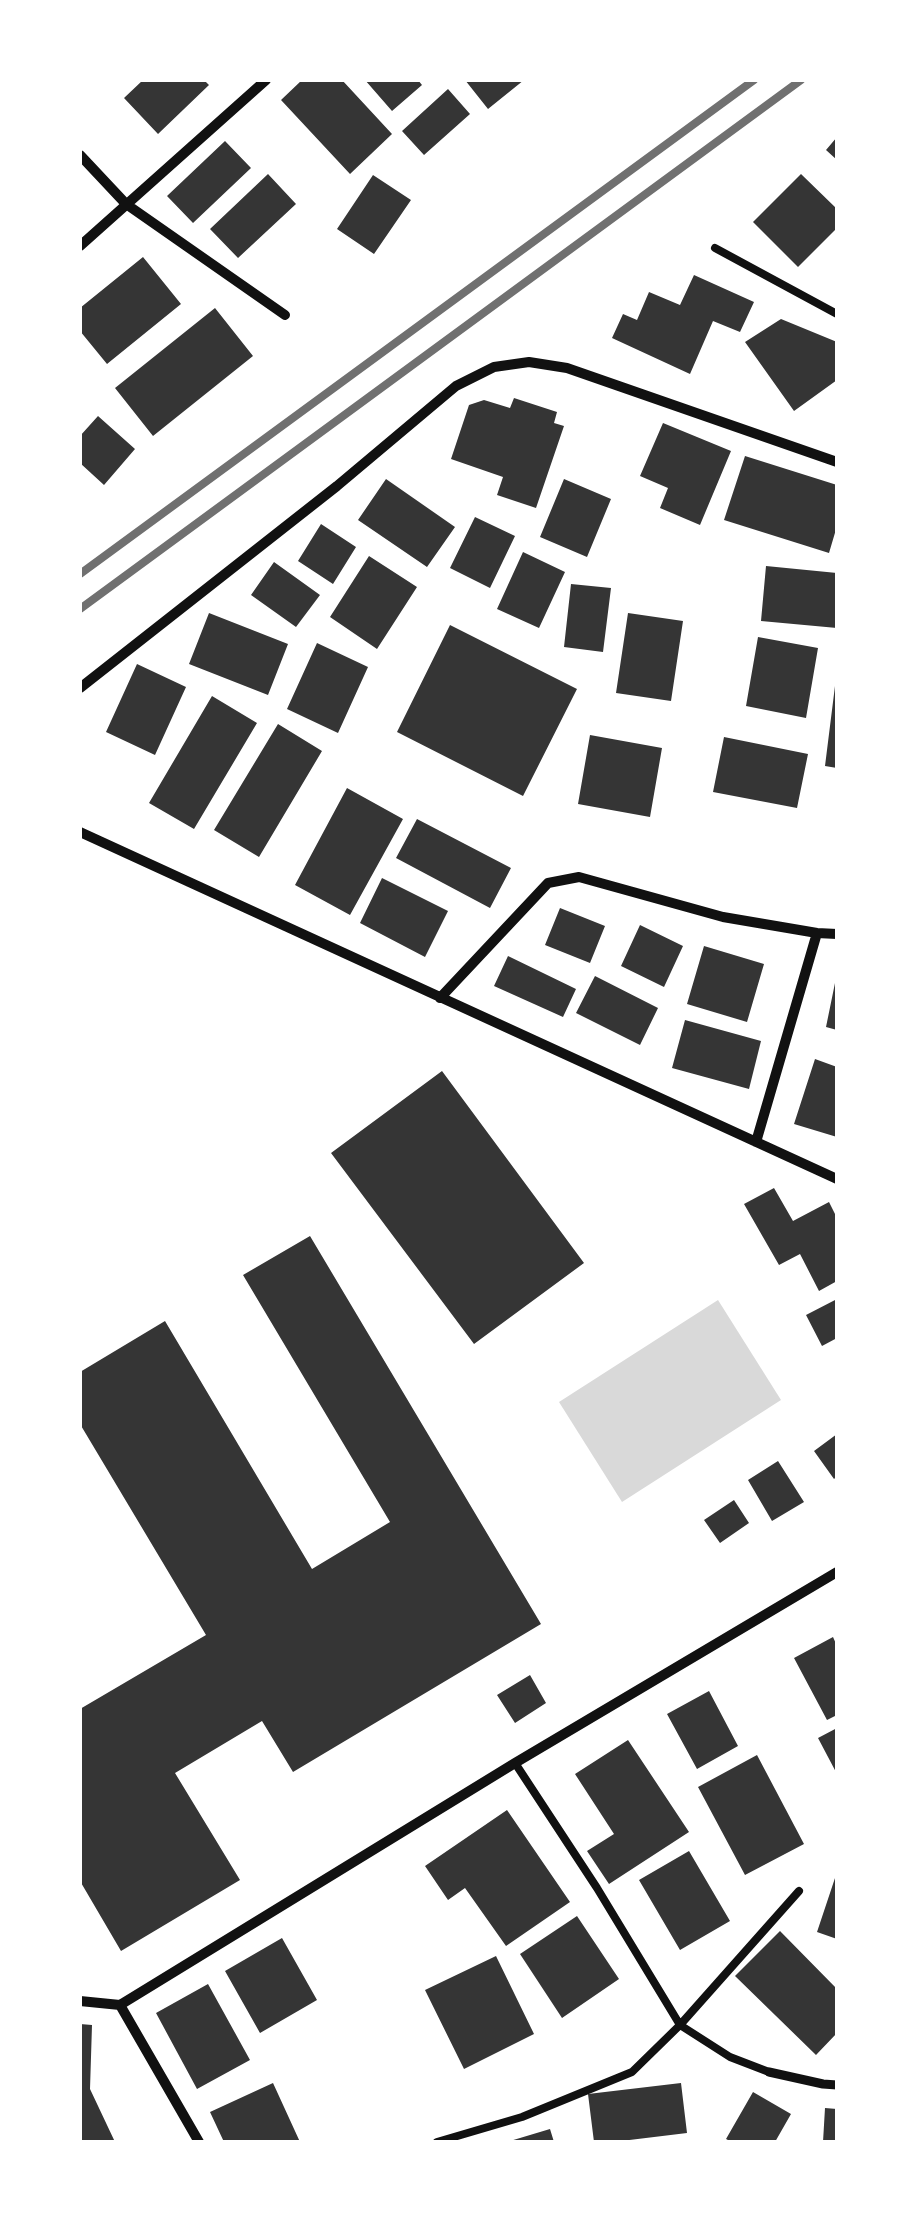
<!DOCTYPE html>
<style>
body{margin:0}
#map{position:relative;width:917px;height:2222px;overflow:hidden;background:#fff;font-family:Quicksand,sans-serif}
canvas{display:block}
.frame{position:absolute;inset:0;border:82px solid #fff;pointer-events:none}
</style>
<div id="map">
<canvas width="917" height="2222"></canvas>
<div class="frame"></div>
</div>
<script>
const ctx = document.querySelector('canvas').getContext('2d');
ctx.lineJoin = 'round';
function fill(path, color) {
  ctx.fillStyle = color;
  ctx.fill(path, 'evenodd');
}
function poly(rows) {
  const path = new Path2D();
  for (const r of rows) {
    path.moveTo(r[0], r[1]);
    for (let i = 2; i < r.length; i += 2) path.lineTo(r[i], r[i + 1]);
  }
  return path;
}
function strokePath(path, color, width, dash) {
  ctx.strokeStyle = color;
  ctx.lineWidth = width;
  ctx.lineCap = dash ? 'butt' : 'round';
  ctx.setLineDash(dash || []);
  ctx.stroke(path);
}
fill(poly([
 [718,1300,781,1400,622,1502,559,1402]
]), '#d9d9d9');
fill(poly([
 [143,80,204,80,209,85,158,134,124,98],
 [302,80,342,80,392,134,350,174,281,100],
 [365,80,418,80,422,85,392,111],
 [465,80,524,80,488,109],
 [448,89,470,114,424,155,402,131],
 [837,137,837,160,826,150],
 [225,141,251,168,193,223,167,196],
 [268,174,296,204,238,258,210,229],
 [801,174,837,209,837,228,798,267,753,222],
 [373,175,411,200,374,254,337,229],
 [143,257,181,304,107,364,80,331,80,308],
 [694,275,754,302,740,332,713,321,690,374,612,338,623,314,637,320,649,292,680,305],
 [215,308,253,356,153,436,115,388],
 [781,319,837,342,837,380,794,411,745,342],
 [514,398,557,412,554,423,564,426,536,508,497,495,503,477,451,459,469,405,484,400,510,408],
 [98,416,135,449,104,485,80,463,80,436],
 [663,423,731,451,700,525,660,508,668,488,640,476],
 [745,456,837,485,837,526,829,553,724,520],
 [386,479,455,527,427,567,358,520],
 [564,479,611,499,587,557,540,537],
 [475,517,515,536,490,588,450,568],
 [321,524,356,547,333,584,298,561],
 [523,552,565,572,539,628,497,609],
 [369,556,417,587,377,649,330,617],
 [274,562,320,595,296,627,251,595],
 [766,566,837,573,837,628,761,621],
 [571,584,611,588,603,652,564,647],
 [209,613,288,644,268,695,189,664],
 [628,613,683,621,671,701,616,693],
 [450,625,577,689,523,796,397,732],
 [758,637,818,648,806,718,746,706],
 [317,643,368,667,338,733,287,709],
 [137,664,186,687,155,755,106,732],
 [835,686,837,686,837,768,825,766],
 [212,696,257,723,194,829,149,803],
 [278,724,322,751,259,857,214,830],
 [590,735,662,748,650,817,578,804],
 [724,737,808,754,797,808,713,792],
 [347,788,403,819,350,915,295,885],
 [417,819,511,868,490,908,396,858],
 [382,878,448,911,425,957,360,923],
 [560,908,605,926,590,963,545,945],
 [640,925,683,946,664,987,621,966],
 [704,946,764,964,747,1022,687,1004],
 [508,956,576,989,563,1017,494,986],
 [595,976,658,1008,640,1045,576,1013],
 [835,983,837,983,837,1030,826,1027],
 [685,1020,761,1041,749,1089,672,1068],
 [815,1059,837,1067,837,1137,794,1124],
 [442,1071,584,1263,474,1344,331,1153],
 [774,1188,793,1221,829,1202,837,1218,837,1281,819,1291,800,1254,779,1265,744,1204],
 [310,1236,541,1624,293,1772,262,1721,175,1773,240,1880,121,1951,80,1881,80,1709,206,1635,80,1424,80,1372,165,1321,312,1569,390,1522,243,1275],
 [837,1299,837,1338,822,1346,806,1315],
 [837,1434,837,1476,834,1479,814,1451],
 [778,1461,804,1502,772,1521,748,1480],
 [734,1500,749,1523,720,1543,704,1520],
 [833,1637,837,1646,837,1715,827,1720,794,1658],
 [530,1675,546,1703,515,1723,497,1695],
 [709,1691,738,1746,697,1769,667,1714],
 [837,1728,837,1774,818,1738],
 [628,1740,689,1832,609,1884,587,1851,614,1834,575,1774],
 [757,1755,804,1844,745,1875,698,1787],
 [507,1810,570,1902,506,1946,465,1888,448,1900,425,1866],
 [689,1851,730,1921,680,1950,639,1880],
 [836,1875,837,1876,837,1939,817,1932],
 [577,1916,619,1979,562,2018,520,1954],
 [780,1931,837,1989,837,2033,816,2055,735,1976],
 [282,1938,317,2000,260,2033,225,1971],
 [496,1956,534,2034,464,2069,425,1990],
 [208,1984,250,2060,197,2089,156,2013],
 [80,2024,92,2025,90,2089,115,2142,80,2142],
 [273,2083,300,2142,224,2142,210,2112],
 [681,2083,687,2133,613,2142,594,2142,588,2094],
 [753,2092,791,2114,775,2142,732,2142,726,2139],
 [825,2108,837,2109,837,2142,823,2142],
 [550,2129,554,2142,510,2142,510,2141]
]), '#353535');
strokePath(poly([
 [715,248,837,314],
 [515,1763,597,1888,680,2025,730,2057,769,2072],
 [437,2142,522,2117,632,2072,680,2025,799,1891]
]), '#111', 8);
strokePath(poly([
 [769,2072,823,2084,837,2085]
]), '#111', 9);
strokePath(poly([
 [80,155,126,204,285,315],
 [80,246,266,80],
 [80,688,337,486,456,386,494,367,529,362,567,368,837,462],
 [80,832,837,1179],
 [440,998,548,883,579,877,723,917,817,933,837,934],
 [756,1142,817,933],
 [80,2001,120,2005,515,1763,837,1572],
 [120,2005,199,2142]
]), '#111', 10);
strokePath(poly([
 [80,574,754,80],
 [80,609,801,80]
]), '#707070', 8);
</script>
